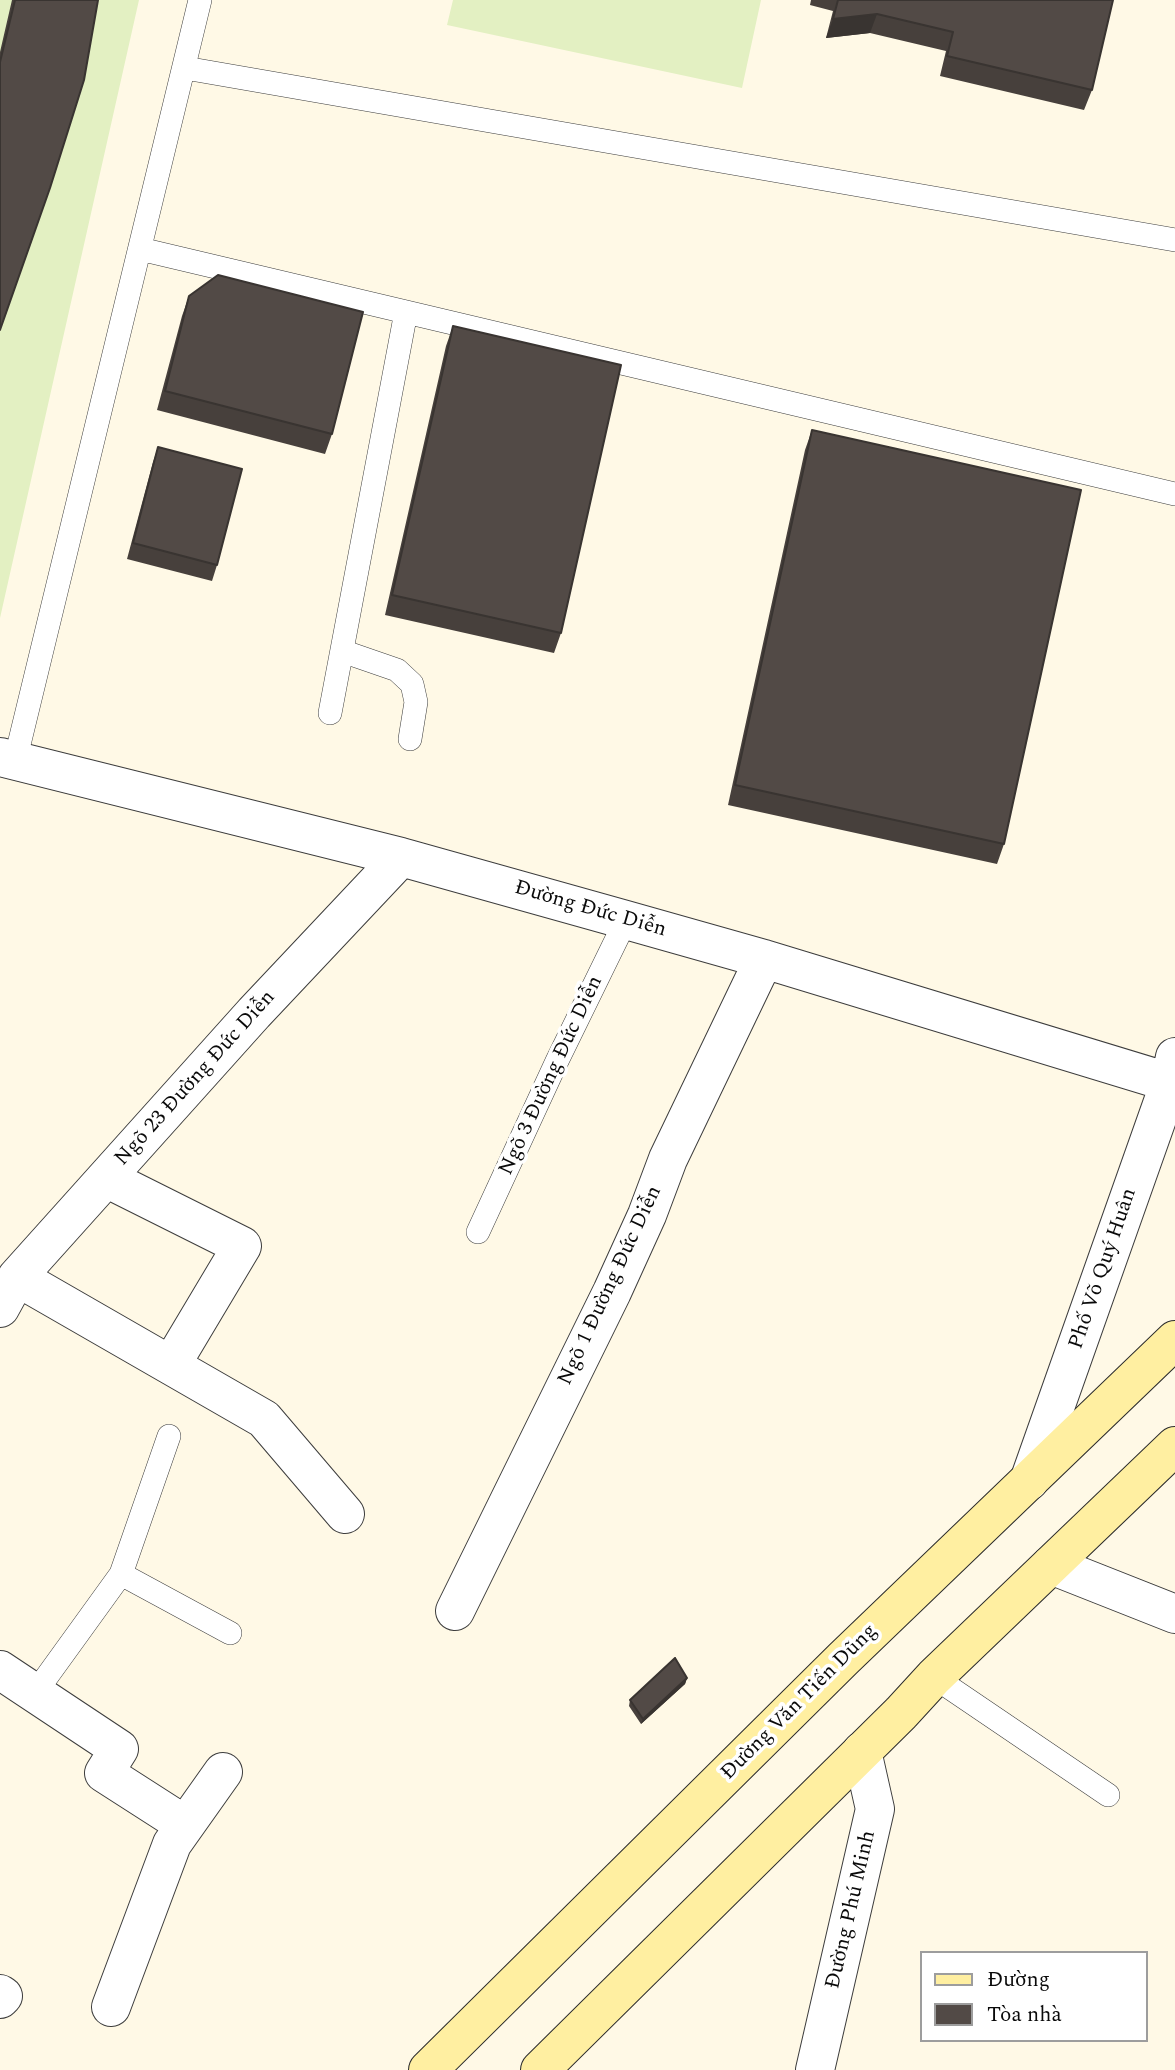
<!DOCTYPE html>
<meta charset="utf-8">
<style>
body{margin:0}
#map{position:relative;width:1175px;height:2070px;overflow:hidden;background:#fff9e6;font-family:Spectral,serif}
canvas{display:block}
.legend{position:absolute;left:920px;top:1951px;width:228px;height:91px;box-sizing:border-box;background:#fff;border:2px solid #9d9d9d;margin:0;padding:9px 12px;list-style:none;font-size:21px;color:#0a0a0a}
.legend li{display:flex;align-items:center;gap:14px;height:35px}
.legend b{width:35px;border:2px solid #9d9d9d}
</style>
<div id="map">
<canvas width="1175" height="2070"></canvas>
<ul class="legend">
<li><b style="height:9px;background:#ffefa1"></b>Đường</li>
<li><b style="height:19px;background:#524a46"></b>Tòa nhà</li>
</ul>
</div>
<script>
const ctx = document.querySelector('canvas').getContext('2d');
ctx.lineJoin = 'round';
function fill(path, color) {
  ctx.fillStyle = color;
  ctx.fill(path, 'evenodd');
}
function poly(rows) {
  const path = new Path2D();
  for (const r of rows) {
    path.moveTo(r[0], r[1]);
    for (let i = 2; i < r.length; i += 2) path.lineTo(r[i], r[i + 1]);
  }
  return path;
}
function strokePath(path, color, width, dash) {
  ctx.strokeStyle = color;
  ctx.lineWidth = width;
  ctx.lineCap = dash ? 'butt' : 'round';
  ctx.setLineDash(dash || []);
  ctx.stroke(path);
}
function write(font, color, halo, rows, align = 'center') {
  ctx.font = font + ' Spectral,serif';
  ctx.lineWidth = 7;
  ctx.setLineDash([]);
  ctx.textBaseline = 'middle';
  ctx.strokeStyle = halo;
  ctx.fillStyle = color;
  for (const [text, x, y, turn = 0] of rows) {
    ctx.save();
    ctx.translate(x, y);
    ctx.rotate((+turn || 0) * Math.PI / 180);
    ctx.textAlign = isNaN(turn) ? turn : align;
    if (halo) ctx.strokeText(text, 0, 0);
    ctx.fillText(text, 0, 0);
    ctx.restore();
  }
}
fill(poly([
 [0,0,139,0,0,618],
 [453,0,761,0,742,88,447,25]
]), '#e3f0c2');
const service = poly([
 [185,68,1175,240],
 [140,249,1175,494],
 [342,651,397,670,412,684,416,702,410,739],
 [330,713,406,312],
 [15,761,200,0],
 [478,1232,557,1061,626,920],
 [121,1574,230,1633],
 [934,1677,1108,1795],
 [35,1693,121,1574,169,1436]
]);
const minor = poly([
 [0,757,401,857,626,920,764,959,1175,1084],
 [106,1178,242,1246,171,1365],
 [17,1277,264,1419,345,1514],
 [0,1308,17,1277,254,1013,401,857],
 [1029,1481,1170,1082,1175,1057],
 [1051,1565,1175,1614],
 [455,1611,612,1292,647,1215,668,1159,764,959],
 [0,1670,119,1749,104,1773,185,1825],
 [0,1994,3,1996,0,1999],
 [111,2007,172,1844,223,1772]
]);
const tertiary = poly([
 [815,2070,875,1809,862,1751]
]);
const secondary = poly([
 [428,2070,843,1659,1175,1340],
 [540,2070,901,1713,934,1677,1175,1446]
]);
strokePath(service, '#3d3d3d', 24);
strokePath(minor, '#3d3d3d', 40);
strokePath(tertiary, '#3d3d3d', 40);
strokePath(secondary, '#2c2c2c', 40);
strokePath(service, '#fff', 23);
strokePath(minor, '#fff', 38);
strokePath(tertiary, '#fff', 38);
strokePath(secondary, '#ffefa1', 38);
fill(poly([
 [12,0,98,0,0,330,0,52],
 [811,0,1113,0,1092,90,1084,110,940,76,946,51,870,33,826,38,833,11,810,5],
 [189,296,332,434,325,454,157,410,182,316],
 [453,326,561,633,554,653,385,615,446,346],
 [812,430,1004,844,997,864,728,805,805,450],
 [158,447,217,565,212,581,127,559,153,462],
 [687,1678,685,1684,641,1724,629,1706,630,1700]
]), '#47403c');
fill(poly([
 [877,14,870,33,826,38,833,19],
 [687,1678,685,1684,641,1724,643,1719]
]), '#393431');
const building = poly([
 [15,0,98,0,84,80,50,188,0,330,0,62,15,0],
 [838,0,1113,0,1092,90,947,56,953,32,877,14,833,19,838,0],
 [218,275,363,312,332,434,165,391,189,296,218,275],
 [453,326,621,365,561,633,392,595,453,326],
 [812,430,1081,490,1004,844,735,785,812,430],
 [158,447,242,469,217,565,133,543,158,447],
 [675,1658,687,1678,643,1719,630,1700,675,1658]
]);
fill(building, '#524a46');
strokePath(building, '#393431', 2);
write('21px', '#0a0a0a', '#fff', [
 ["Đường Đức Diễn",590,910,16],
 ["Ngõ 3 Đường Đức Diễn",552,1076,-65],
 ["Ngõ 23 Đường Đức Diễn",196,1079,-48],
 ["Phố Võ Quý Huân",1104,1269,-71],
 ["Ngõ 1 Đường Đức Diễn",611,1286,-65],
 ["Đường Văn Tiến Dũng",800,1703,-45],
 ["Đường Phú Minh",852,1910,-77]
]);
</script>
